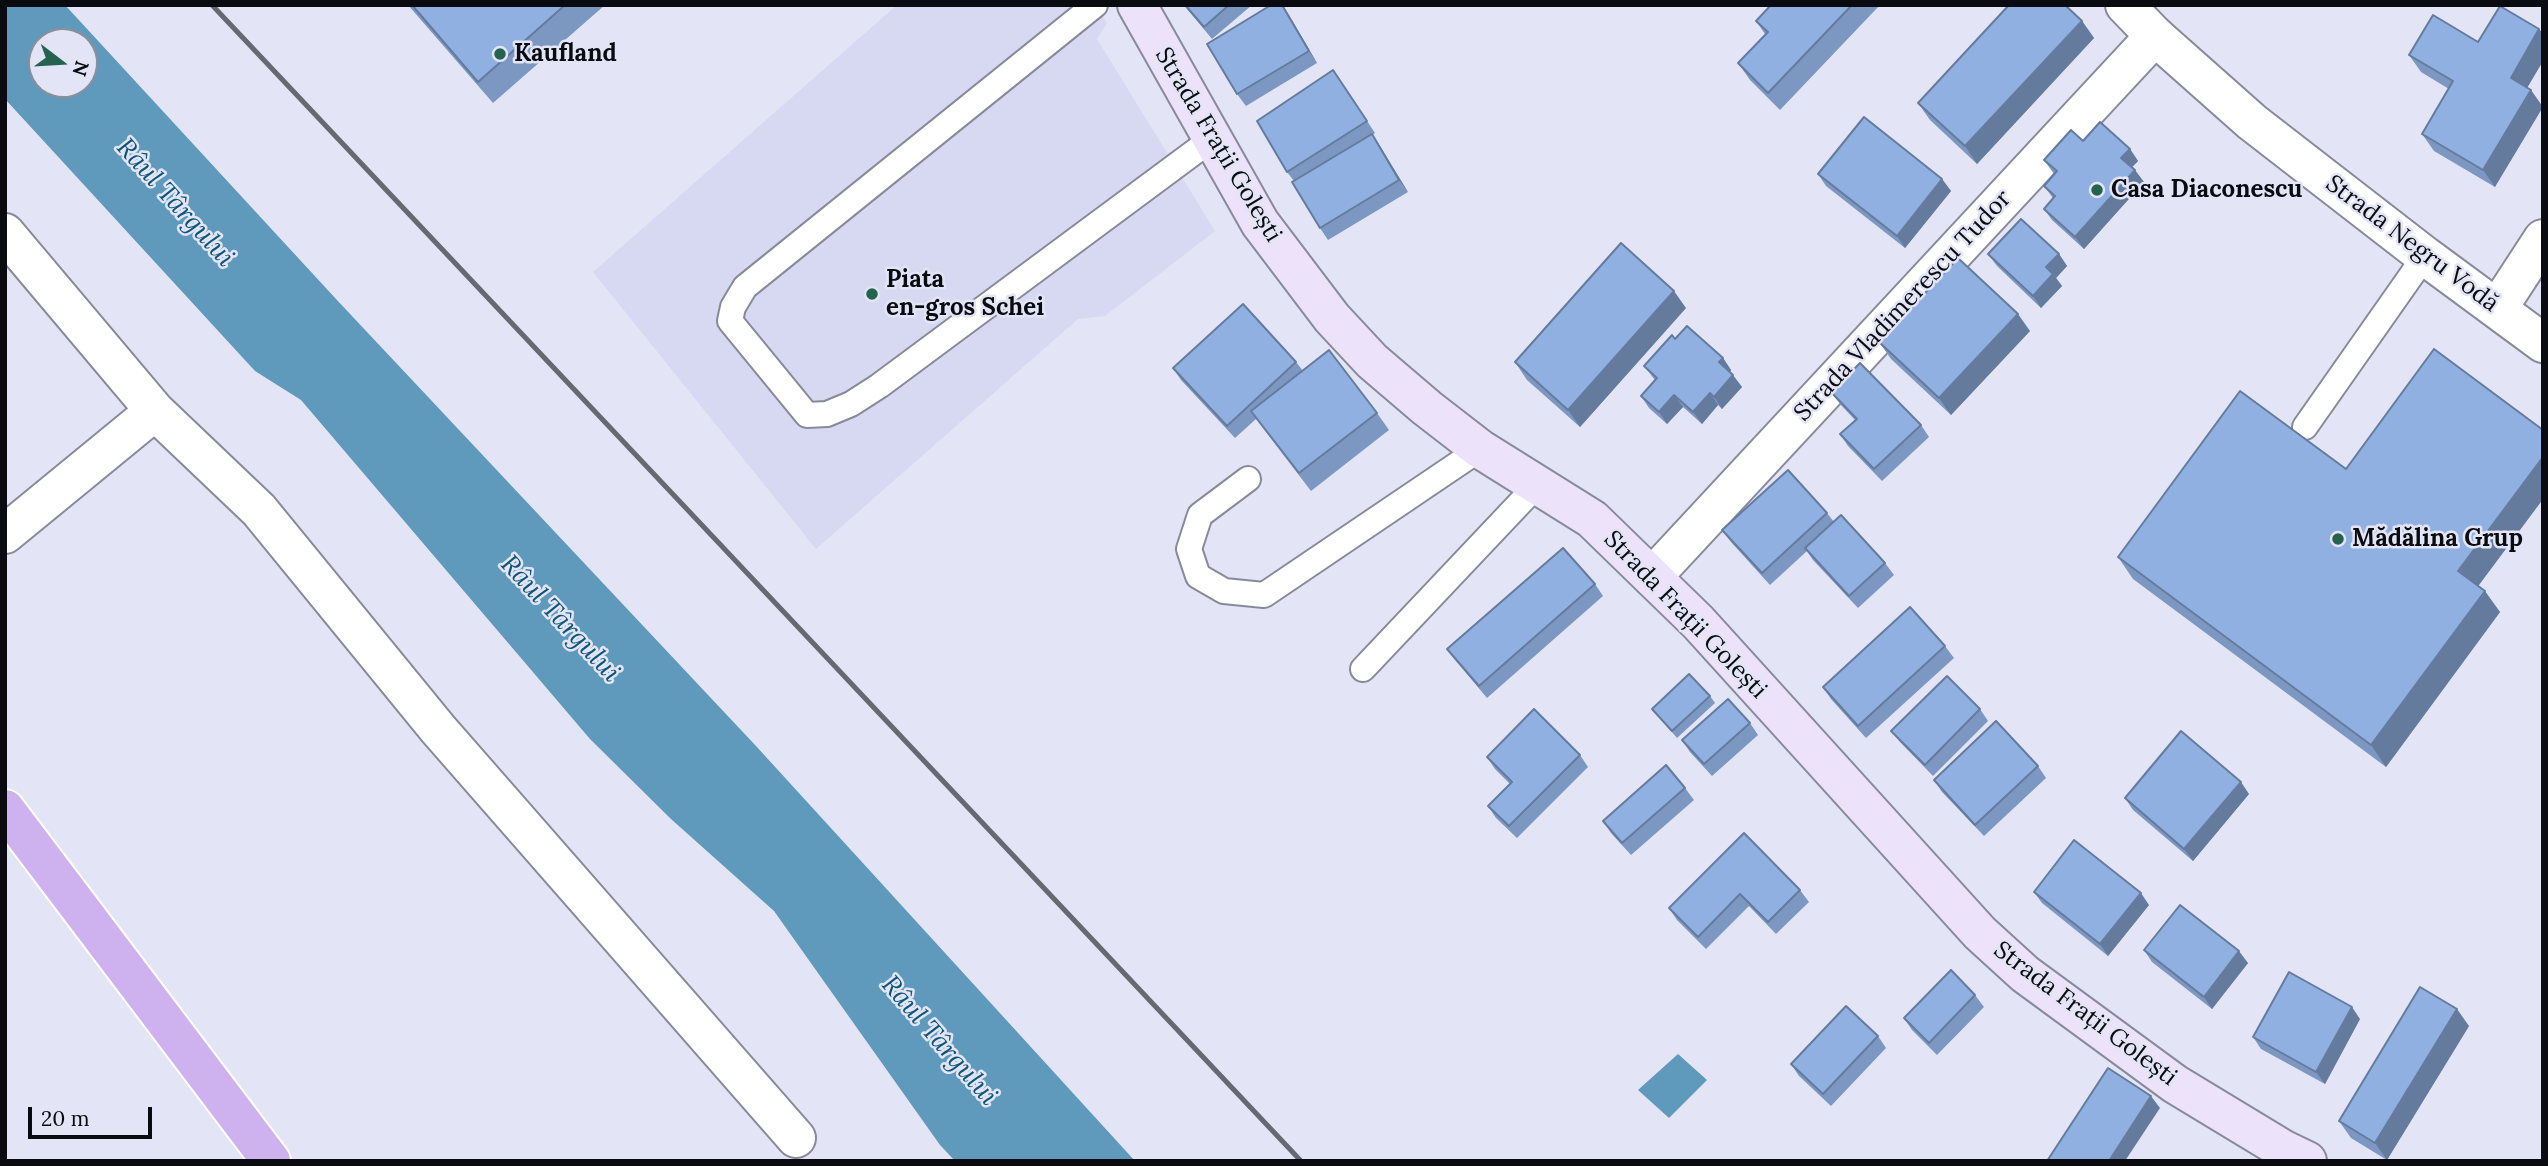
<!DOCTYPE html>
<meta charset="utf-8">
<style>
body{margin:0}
#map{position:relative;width:2548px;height:1166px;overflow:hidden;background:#e3e5f6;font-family:Lora,serif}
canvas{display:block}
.frame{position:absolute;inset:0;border:7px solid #0a0b10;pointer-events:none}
.north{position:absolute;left:28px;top:28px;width:70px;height:70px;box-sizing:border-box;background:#e3e5f6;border:2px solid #8c8e9a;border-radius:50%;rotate:107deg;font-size:19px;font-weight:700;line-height:28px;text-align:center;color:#0a0b10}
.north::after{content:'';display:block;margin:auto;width:24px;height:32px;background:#26634f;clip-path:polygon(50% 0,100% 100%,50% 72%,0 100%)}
.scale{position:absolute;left:28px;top:1107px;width:124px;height:32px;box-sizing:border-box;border:4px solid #0a0b10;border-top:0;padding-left:9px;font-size:21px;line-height:24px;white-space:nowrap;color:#0a0b10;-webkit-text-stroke:5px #e3e5f6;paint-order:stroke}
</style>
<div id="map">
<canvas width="2548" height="1166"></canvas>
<div class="frame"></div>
<div class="north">N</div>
<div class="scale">20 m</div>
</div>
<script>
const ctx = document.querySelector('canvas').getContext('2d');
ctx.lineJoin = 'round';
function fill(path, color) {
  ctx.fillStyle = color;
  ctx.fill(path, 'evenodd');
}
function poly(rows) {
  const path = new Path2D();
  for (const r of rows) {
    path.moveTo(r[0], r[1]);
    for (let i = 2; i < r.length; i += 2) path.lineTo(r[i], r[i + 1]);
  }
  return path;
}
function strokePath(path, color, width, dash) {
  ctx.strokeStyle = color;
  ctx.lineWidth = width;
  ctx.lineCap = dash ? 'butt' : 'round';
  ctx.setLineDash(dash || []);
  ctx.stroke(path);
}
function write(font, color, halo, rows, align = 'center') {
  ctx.font = font + ' Lora,serif';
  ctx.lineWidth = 5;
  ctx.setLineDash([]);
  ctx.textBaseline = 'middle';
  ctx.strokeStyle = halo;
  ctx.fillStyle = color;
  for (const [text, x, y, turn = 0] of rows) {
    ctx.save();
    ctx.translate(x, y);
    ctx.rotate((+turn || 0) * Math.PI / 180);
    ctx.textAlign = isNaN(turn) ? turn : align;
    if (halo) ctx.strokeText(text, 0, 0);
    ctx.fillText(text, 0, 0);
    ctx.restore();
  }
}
fill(poly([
 [897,5,1095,5,1107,23,1097,39,1215,231,1105,316,1078,319,816,549,593,272]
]), '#d6d9f1');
fill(poly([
 [5,5,65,5,336,299,756,746,1135,1161,955,1161,940,1145,774,911,671,819,590,739,301,400,255,371,5,99],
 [42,42,84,42,84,84,42,84],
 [1678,1054,1707,1080,1669,1118,1638,1090]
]), '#5f99bc');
const service = poly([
 [1095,5,745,287,733,307,730,321,807,415,827,414,851,404,879,386,1212,139],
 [2305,427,2425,256],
 [1248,479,1200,515,1189,549,1198,576,1224,591,1264,595,1480,449],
 [1363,669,1537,485]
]);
const minor = poly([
 [5,233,155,411,259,510,438,729,796,1138],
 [2498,308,2543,239],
 [5,534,155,411],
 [1652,577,2155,36]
]);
const tertiary = poly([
 [2125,5,2155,36,2252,122,2425,256,2543,343]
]);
const secondary = poly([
 [1137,5,1260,223,1332,318,1372,361,1427,408,1480,449,1592,519,1698,622,1980,933,2025,974,2175,1084,2284,1150,2307,1161]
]);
const trunk = poly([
 [5,809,271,1161]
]);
strokePath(service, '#888a9a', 28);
strokePath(minor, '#888a9a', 42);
strokePath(tertiary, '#888a9a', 42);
strokePath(secondary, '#888a9a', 42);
strokePath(trunk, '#fff', 42);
strokePath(service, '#fff', 24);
strokePath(minor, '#fff', 38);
strokePath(tertiary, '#fff', 38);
strokePath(secondary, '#ece2fa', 38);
strokePath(trunk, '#ceb2f0', 38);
strokePath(poly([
 [212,5,1301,1161]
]), '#666872', 5);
fill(poly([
 [408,5,605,5,493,103],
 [1184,5,1252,5,1212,39],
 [1771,5,1880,5,1780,110,1750,80,1738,63,1765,34,1756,21],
 [1287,12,1317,63,1246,106,1237,94],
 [2082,21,2094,38,1977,164,1930,120,1918,103],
 [2539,29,2543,34,2543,61,2527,87,2495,187,2434,151,2422,134,2449,89,2421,72,2409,55,2478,42],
 [1333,70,1375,133,1372,135,1408,192,1328,240,1320,228,1294,181,1287,172],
 [2083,141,2130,149,2138,161,2132,167,2144,182,2084,249,2052,220,2044,209,2053,198,2044,186,2054,174,2044,160],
 [1818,174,1942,179,1951,191,1905,248,1826,186],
 [1988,254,2059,254,2067,266,2056,278,2062,286,2041,308,1997,266],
 [1686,308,1580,427,1527,380,1515,362],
 [2030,331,1951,415,1891,359,1879,342],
 [1675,339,1723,358,1731,370,1730,372,1742,387,1722,409,1718,405,1702,424,1683,407,1667,424,1649,408,1641,396,1655,380,1644,366],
 [1296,362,1303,371,1377,413,1389,430,1311,491,1256,419,1235,438,1181,380,1173,368],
 [1831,392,1921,425,1929,437,1882,481,1848,446,1840,434,1855,420,1840,404],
 [2543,430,2543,499,2478,586,2500,612,2386,767,2133,579,2118,557,2346,469],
 [1827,513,1834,522,1885,563,1894,575,1858,608,1813,560,1807,551,1770,585,1731,542,1722,530],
 [1595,584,1603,596,1487,698,1456,661,1447,649],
 [1945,646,1954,658,1866,738,1831,699,1823,687],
 [1710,696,1715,703,1677,738,1652,709],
 [1980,709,1988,721,1933,776,1900,742,1891,731],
 [1750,723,1758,735,1712,776,1690,752,1682,740],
 [1580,755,1588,767,1517,838,1496,818,1488,806,1510,784,1495,769,1487,757],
 [2038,766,2046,778,1984,836,1942,792,1934,780],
 [1685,788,1694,800,1631,855,1611,833,1603,821],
 [2249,794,2193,861,2133,810,2125,798],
 [1744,833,1800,890,1809,902,1776,934,1749,906,1706,949,1677,920,1669,908],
 [2034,892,2149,905,2108,956,2042,903],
 [2144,950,2248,963,2212,1009,2152,962],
 [1975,995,1984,1007,1937,1055,1912,1030,1904,1018],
 [2360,1019,2325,1084,2261,1049,2253,1037],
 [2469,1026,2387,1160,2351,1138,2339,1121],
 [1878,1036,1886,1048,1831,1106,1799,1076,1791,1064]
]), '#7c97c2');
fill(poly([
 [1282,5,1287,12,1317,63,1309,51],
 [2082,21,2094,38,1977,164,1965,146],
 [2539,29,2543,34,2543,61,2523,95,2511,78],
 [2531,90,2543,107,2495,187,2483,170],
 [1372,134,1380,146,1408,192,1399,180],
 [2130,149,2138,161,2129,170,2121,158],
 [2135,170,2144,182,2084,249,2075,237],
 [1942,179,1951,191,1905,248,1897,236],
 [2059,254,2067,266,2056,278,2062,286,2041,308,2033,296,2046,267],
 [1674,291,1686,308,1580,427,1568,410],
 [2018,314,2030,331,1951,415,1939,398],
 [1723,358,1731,370,1728,374,1719,362],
 [1733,375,1742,387,1722,409,1714,397],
 [1710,393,1718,405,1702,424,1693,412],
 [1674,395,1683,407,1667,424,1659,412],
 [2543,457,2543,499,2473,593,2458,571],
 [2485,591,2500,612,2386,767,2371,745],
 [2241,782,2249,794,2193,861,2184,849],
 [2141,893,2149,905,2108,956,2100,944],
 [2239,951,2248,963,2212,1009,2204,997],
 [2352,1007,2360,1019,2325,1084,2316,1072],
 [2457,1009,2469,1026,2387,1160,2375,1143],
 [2151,1096,2160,1108,2125,1161,2109,1161]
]), '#657b9e');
const building = poly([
 [412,5,565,5,478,82,412,5],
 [1185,5,1229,5,1204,27,1185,5],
 [1271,5,1282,5,1309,51,1237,94,1207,44,1271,5],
 [1771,5,1852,5,1768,93,1738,63,1768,32,1756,21,1771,5],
 [2009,5,2065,5,2082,21,1965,146,1918,103,2009,5],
 [2500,6,2539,29,2511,78,2531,90,2483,170,2422,134,2453,81,2409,55,2433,15,2478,42,2500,6],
 [1333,70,1367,121,1287,172,1257,121,1333,70],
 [1864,117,1942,179,1897,236,1818,174,1864,117],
 [2100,122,2130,149,2121,158,2135,170,2075,237,2044,209,2055,196,2044,186,2057,171,2044,160,2071,130,2083,141,2100,122],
 [1372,134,1399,180,1320,228,1292,182,1372,134],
 [2021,219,2059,254,2046,267,2053,274,2033,296,1988,254,2021,219],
 [1621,243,1674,291,1568,410,1515,362,1621,243],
 [1958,258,2018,314,1939,398,1879,342,1958,258],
 [1243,304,1296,362,1227,426,1173,368,1243,304],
 [1687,326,1723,358,1719,362,1733,375,1714,397,1710,393,1693,412,1674,395,1659,412,1641,396,1657,378,1644,366,1672,335,1675,339,1687,326],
 [2434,349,2543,430,2543,457,2458,571,2485,591,2371,745,2118,557,2240,391,2346,469,2434,349],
 [1329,350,1377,413,1299,473,1251,411,1329,350],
 [1860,363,1921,425,1874,469,1840,434,1857,419,1831,392,1860,363],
 [1788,470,1827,513,1762,573,1722,530,1788,470],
 [1841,515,1885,563,1849,596,1805,548,1841,515],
 [1563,548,1595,584,1479,686,1447,649,1563,548],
 [1910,607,1945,646,1858,726,1823,687,1910,607],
 [1689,674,1710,696,1672,731,1652,709,1689,674],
 [1947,676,1980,709,1925,765,1891,731,1947,676],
 [1728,699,1750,723,1704,764,1682,740,1728,699],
 [1534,709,1580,755,1509,826,1488,806,1512,782,1487,757,1534,709],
 [1996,721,2038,766,1975,825,1934,780,1996,721],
 [2181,731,2241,782,2184,849,2125,798,2181,731],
 [1666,765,1685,788,1622,843,1603,821,1666,765],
 [1744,833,1800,890,1768,922,1740,894,1698,937,1669,908,1744,833],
 [2074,840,2141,893,2100,944,2034,892,2074,840],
 [2180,905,2239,951,2204,997,2144,950,2180,905],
 [1951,970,1975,995,1929,1043,1904,1018,1951,970],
 [2289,972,2352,1007,2316,1072,2253,1037,2289,972],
 [2420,987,2457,1009,2375,1143,2339,1121,2420,987],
 [1846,1006,1878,1036,1823,1094,1791,1064,1846,1006],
 [2108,1068,2151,1096,2109,1161,2047,1161,2108,1068]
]);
fill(building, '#90b0e2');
strokePath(building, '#657b9e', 2);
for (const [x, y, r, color] of [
 [500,54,7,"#26634f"],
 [2097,190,7,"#26634f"],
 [872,294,7,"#26634f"],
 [2338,539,7,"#26634f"]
]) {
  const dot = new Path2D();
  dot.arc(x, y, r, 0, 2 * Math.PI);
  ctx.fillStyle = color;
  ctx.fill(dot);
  strokePath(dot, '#e3e5f6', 2.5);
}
write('bold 24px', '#0a0b10', '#e3e5f6', [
 ["Kaufland",514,54],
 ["Casa Diaconescu",2111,190],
 ["Piata",886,280],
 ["en-gros Schei",886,308],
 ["Mădălina Grup",2352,539]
], 'left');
write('24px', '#0a0b10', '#e3e5f6', [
 ["Strada Frații Golești",1218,145,59],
 ["Strada Negru Vodă",2412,244,37],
 ["Strada Vladimerescu Tudor",1903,306,-47],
 ["Strada Frații Golești",1685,615,46],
 ["Strada Frații Golești",2085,1014,37]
]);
write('italic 26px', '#0d5679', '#e3e5f6', [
 ["Râul Târgului",175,203,48],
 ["Râul Târgului",560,619,47],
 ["Râul Târgului",939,1041,49]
]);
</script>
